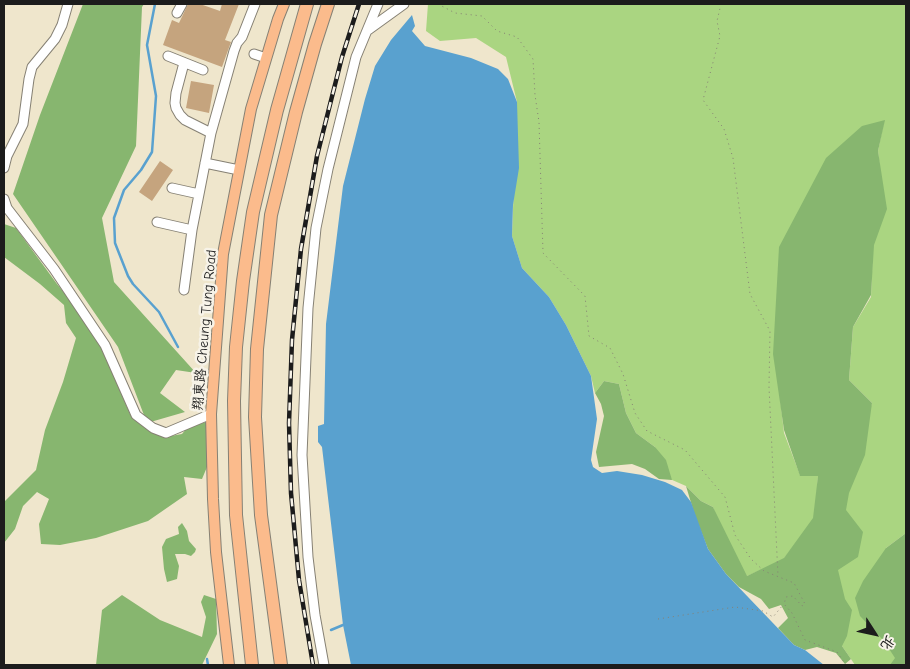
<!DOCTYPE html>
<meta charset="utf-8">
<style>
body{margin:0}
#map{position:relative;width:910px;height:669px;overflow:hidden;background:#efe6cc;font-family:"Comic Neue","LXGW WenKai TC",sans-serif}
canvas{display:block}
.frame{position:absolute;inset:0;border:5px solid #1c1c1c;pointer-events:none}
.north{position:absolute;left:850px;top:609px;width:50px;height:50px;-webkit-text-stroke:4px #f7f3e8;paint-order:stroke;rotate:125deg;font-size:14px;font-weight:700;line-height:20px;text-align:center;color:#1c1c1c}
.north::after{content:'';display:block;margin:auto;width:18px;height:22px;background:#1c1c1c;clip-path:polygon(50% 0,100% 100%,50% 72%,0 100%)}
</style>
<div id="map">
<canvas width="910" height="669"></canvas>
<div class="frame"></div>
<div class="north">北</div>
</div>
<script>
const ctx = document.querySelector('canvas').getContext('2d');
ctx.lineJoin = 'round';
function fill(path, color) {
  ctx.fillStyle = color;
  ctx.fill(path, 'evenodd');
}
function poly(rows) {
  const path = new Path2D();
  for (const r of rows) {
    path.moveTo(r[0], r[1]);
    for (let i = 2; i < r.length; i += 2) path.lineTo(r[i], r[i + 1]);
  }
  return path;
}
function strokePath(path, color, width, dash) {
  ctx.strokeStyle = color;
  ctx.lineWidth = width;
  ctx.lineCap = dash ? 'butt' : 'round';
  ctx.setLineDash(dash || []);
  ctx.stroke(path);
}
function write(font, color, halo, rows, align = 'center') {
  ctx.font = font + ' "Comic Neue","LXGW WenKai TC",sans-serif';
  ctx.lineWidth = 5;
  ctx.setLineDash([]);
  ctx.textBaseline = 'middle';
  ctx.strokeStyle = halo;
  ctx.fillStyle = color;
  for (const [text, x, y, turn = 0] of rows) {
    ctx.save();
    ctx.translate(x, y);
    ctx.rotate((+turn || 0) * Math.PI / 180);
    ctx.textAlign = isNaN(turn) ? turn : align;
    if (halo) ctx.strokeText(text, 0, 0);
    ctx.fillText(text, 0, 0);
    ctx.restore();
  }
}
fill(poly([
 [428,4,906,4,906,533,886,548,899,665,855,665,842,646,837,577,836,519,872,403,849,380,853,327,871,297,873,247,881,178,878,151,884,121,775,353,784,433,800,475,818,476,815,519,783,560,745,577,720,529,713,507,701,501,686,486,663,476,655,447,636,433,626,413,619,384,604,381,595,393,591,376,566,325,549,297,522,268,512,236,517,102,506,57,476,38,440,41,426,31]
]), '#aad581');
fill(poly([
 [83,4,144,4,142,7,136,146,102,218,114,282,196,373,176,370,160,393,185,412,147,423,118,347,13,194,40,115],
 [885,120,878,151,887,209,874,245,871,295,853,327,849,380,872,403,865,455,849,493,846,510,863,532,858,557,838,570,845,599,852,610,847,636,842,646,851,659,845,664,836,653,817,647,805,650,794,645,778,628,788,618,781,605,769,609,761,599,739,587,726,574,708,549,695,516,686,486,701,501,713,507,747,576,784,558,813,518,818,476,800,476,784,430,773,354,779,247,826,158,862,126],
 [4,224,16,228,57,284,93,328,130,414,148,429,165,437,182,434,187,428,206,422,207,467,202,479,184,477,187,494,148,521,96,538,60,545,41,544,39,524,49,499,37,492,23,506,15,529,4,543,4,502,36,470,45,430,63,382,76,338,66,323,64,305,40,284,4,257],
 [604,381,619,384,626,413,636,433,655,447,666,460,672,480,659,479,645,469,632,464,599,467,596,452,604,416,601,404,595,393],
 [182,523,187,531,189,541,196,549,195,552,191,556,185,554,175,554,179,566,177,579,167,582,164,569,162,547,166,539,179,534,178,527],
 [906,533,906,665,890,665,895,658,884,641,860,616,855,598,863,581,886,548],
 [122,595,160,620,202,637,206,617,201,602,204,595,216,599,217,634,202,665,96,665,102,610]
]), '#87b66f');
fill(poly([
 [412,15,415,26,412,31,425,46,471,58,498,69,508,79,517,102,519,168,513,205,512,236,522,268,549,297,566,325,591,376,597,419,591,460,593,467,602,473,617,471,642,475,665,482,682,490,691,502,708,549,726,574,794,645,805,650,824,665,351,665,343,625,322,447,318,442,318,426,324,424,326,324,343,186,365,99,375,66,391,40]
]), '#59a1cf');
strokePath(poly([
 [155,4,147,45,156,96,152,152,141,170,124,190,114,218,115,243,128,276,133,284,159,312,178,347],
 [331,630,343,625],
 [207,659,208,665]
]), '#59a1cf', 2.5);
fill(poly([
 [188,4,200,4,220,11,222,4,239,4,225,40,231,42,222,67,163,45,172,20,179,23],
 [191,81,214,85,209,113,186,108],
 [160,161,173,170,152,201,139,192]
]), '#c5a47e');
const minor = poly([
 [177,13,182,4],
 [368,30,404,4],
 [254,54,266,58],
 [168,56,203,70],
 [184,63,176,93,175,103,176,108,180,115,185,120,211,133],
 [205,163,239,170],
 [4,168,7,156,23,124,29,79,32,67,55,39,62,25,68,4],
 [172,188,199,194],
 [4,199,7,208,54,269,105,345,136,415,153,428,166,433,211,414],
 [157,222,192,230],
 [184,290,192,230,211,133,234,51,237,43,242,37,255,4],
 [324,665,315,615,308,557,302,455,308,308,316,228,328,169,356,57,378,4]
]);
const major = poly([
 [229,665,216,552,213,499,211,414,223,254,251,109,278,19,284,4]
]);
const highway = poly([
 [252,665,236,515,234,401,236,347,243,281,253,212,277,110,307,4],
 [281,665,261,515,255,417,257,349,271,215,296,112,315,44,328,4]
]);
strokePath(minor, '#868174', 11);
strokePath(major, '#868174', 12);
strokePath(highway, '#868174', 14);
strokePath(poly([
 [438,4,455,13,482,16,497,31,517,37,533,59,535,95,539,122,543,253,585,296,589,336,610,348,623,374,635,413,647,431,685,450,725,497,735,535,751,559,764,571,794,583,805,604,802,606,793,596,786,597,784,604,792,613,805,640,837,652,846,665],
 [721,4,717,21,720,36,703,100,724,129,733,158,750,294,770,331,769,387,778,576],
 [658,619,735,607,763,611,773,617,783,605]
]), '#868174', 1, [1, 4]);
strokePath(minor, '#fff', 9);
strokePath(major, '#fbbb8c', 10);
strokePath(highway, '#fbbb8c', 12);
const rail = poly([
 [313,665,299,580,291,493,289,423,292,340,301,249,317,156,342,57,359,4]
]);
strokePath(rail, '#1c1c1c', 4.5);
strokePath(rail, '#f7f3e8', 2.5, [8]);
write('14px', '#1c1c1c', '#f7f3e8', [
 ["翔東路 Cheung Tung Road",205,330,-85]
]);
</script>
